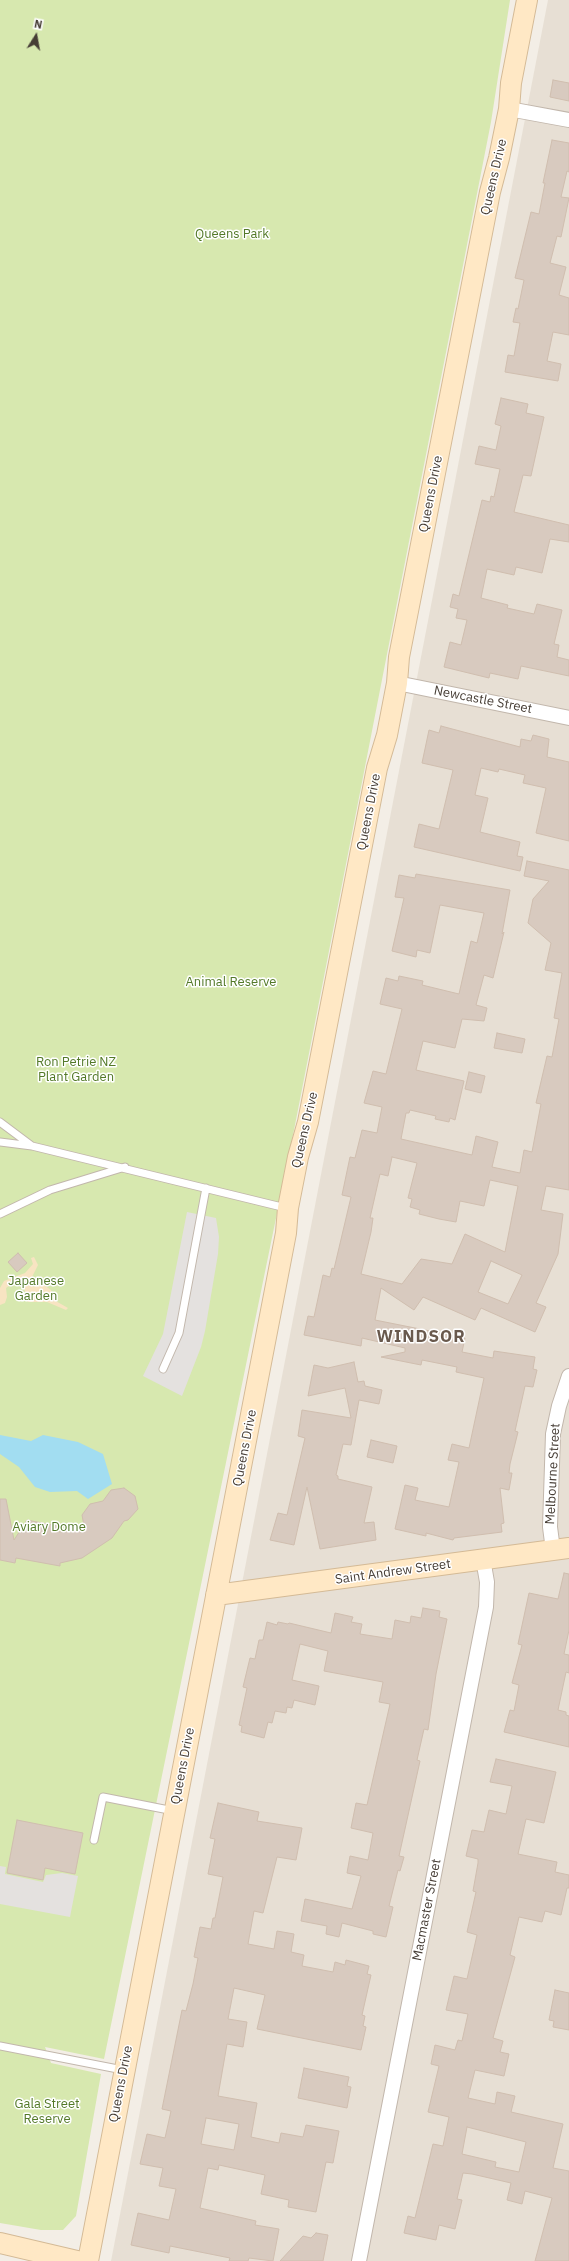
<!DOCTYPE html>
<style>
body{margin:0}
#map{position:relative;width:569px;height:2261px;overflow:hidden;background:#f3eee6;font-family:"IBM Plex Sans",sans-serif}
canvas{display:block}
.north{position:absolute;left:16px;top:16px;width:40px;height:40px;-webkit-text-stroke:3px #fff;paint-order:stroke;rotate:11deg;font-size:11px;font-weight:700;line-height:16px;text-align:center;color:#463d35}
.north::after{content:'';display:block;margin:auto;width:14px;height:18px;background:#463d35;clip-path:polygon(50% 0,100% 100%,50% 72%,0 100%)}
</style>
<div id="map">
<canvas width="569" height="2261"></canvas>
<div class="north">N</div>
</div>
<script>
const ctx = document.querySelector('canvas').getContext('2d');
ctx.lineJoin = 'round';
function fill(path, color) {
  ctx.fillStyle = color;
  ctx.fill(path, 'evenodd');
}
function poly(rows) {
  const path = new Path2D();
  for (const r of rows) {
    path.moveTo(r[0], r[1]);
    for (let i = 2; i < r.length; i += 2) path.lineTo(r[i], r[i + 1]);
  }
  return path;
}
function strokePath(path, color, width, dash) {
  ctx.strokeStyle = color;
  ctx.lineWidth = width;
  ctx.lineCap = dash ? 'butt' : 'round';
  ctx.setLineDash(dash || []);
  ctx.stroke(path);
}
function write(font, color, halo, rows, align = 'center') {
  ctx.font = font + ' "IBM Plex Sans",sans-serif';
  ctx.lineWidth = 3;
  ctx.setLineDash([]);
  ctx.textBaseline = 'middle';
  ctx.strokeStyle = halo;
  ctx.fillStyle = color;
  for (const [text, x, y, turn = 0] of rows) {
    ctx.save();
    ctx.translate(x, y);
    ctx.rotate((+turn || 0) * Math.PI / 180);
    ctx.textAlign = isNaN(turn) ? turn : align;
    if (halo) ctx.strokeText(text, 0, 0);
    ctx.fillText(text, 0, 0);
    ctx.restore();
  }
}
fill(poly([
 [548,0,569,0,569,2261,111,2261]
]), '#e7dfd4');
fill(poly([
 [0,0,510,0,491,122,294,1130,104,2059,45,2047,51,2063,101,2074,76,2216,63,2230,41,2230,0,2223]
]), '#d7e8af');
fill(poly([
 [34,1257,38,1265,31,1279,33,1287,41,1283,51,1290,54,1300,68,1308,66,1310,47,1302,28,1302,24,1298,25,1291,20,1282,15,1282,6,1288,7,1297,5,1303,0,1305,0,1288,4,1281,25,1273,33,1264,31,1258]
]), '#f8e4c2');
fill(poly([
 [187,1212,216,1218,219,1237,218,1254,205,1331,201,1347,182,1396,143,1376,163,1334],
 [0,1866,6,1867,5,1874,43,1882,46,1875,62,1873,78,1876,70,1917,0,1904]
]), '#e4e1df');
fill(poly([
 [0,1435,31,1441,43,1435,78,1442,103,1454,112,1484,88,1499,77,1491,50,1492,35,1487,19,1467,0,1454]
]), '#a2ddf1');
const building = poly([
 [553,80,569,83,569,101,550,97,553,80],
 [552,140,569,143,569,172,567,171,561,197,569,198,561,237,557,236,550,263,566,267,559,295,569,298,569,335,553,332,547,361,561,364,558,381,505,372,508,355,514,356,520,323,513,322,516,308,518,309,524,280,515,278,531,212,539,214,545,183,543,183,552,140],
 [501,398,528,404,526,413,544,417,531,476,523,475,514,512,569,525,569,542,550,539,542,573,516,567,514,575,487,569,481,598,508,605,507,608,534,614,537,604,562,610,554,644,559,645,557,657,569,660,569,676,521,666,518,679,490,673,489,678,444,667,450,642,461,645,467,620,456,618,458,609,450,607,453,594,459,596,482,500,490,502,491,496,494,497,500,469,475,464,479,446,496,450,501,426,495,424,501,398],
 [441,726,520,747,521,739,531,741,533,735,549,739,547,757,569,762,569,841,536,833,546,788,523,783,525,775,499,769,498,772,481,768,475,795,488,798,480,832,520,842,517,856,523,857,520,871,414,847,419,824,439,829,453,770,422,763,429,730,439,733,441,726],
 [527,861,569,870,569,1190,546,1186,541,1210,563,1214,558,1254,536,1303,546,1307,535,1332,481,1308,475,1320,423,1297,414,1310,381,1288,375,1320,465,1338,462,1352,493,1358,494,1351,535,1357,533,1369,537,1370,533,1387,525,1386,515,1431,518,1432,510,1464,509,1473,512,1473,509,1490,500,1488,504,1523,501,1524,502,1532,454,1538,453,1540,426,1533,426,1536,395,1529,405,1485,418,1488,415,1500,449,1507,459,1462,448,1460,452,1444,469,1448,484,1378,456,1372,457,1367,422,1360,421,1365,381,1357,405,1352,405,1348,362,1338,361,1346,304,1335,308,1316,314,1317,323,1275,330,1277,332,1268,334,1269,351,1197,342,1195,350,1157,355,1158,362,1130,377,1133,382,1107,364,1103,373,1071,386,1074,402,1009,380,1004,386,978,398,981,399,976,423,981,422,985,459,994,471,941,477,943,484,913,440,905,430,953,417,950,416,957,392,951,404,898,395,897,399,875,415,878,416,874,510,890,502,934,504,932,493,978,484,975,476,1005,487,1008,484,1021,462,1019,455,1048,423,1041,416,1070,464,1081,455,1120,450,1118,449,1122,435,1119,436,1116,410,1110,409,1113,406,1113,401,1139,472,1155,476,1136,498,1142,492,1167,520,1173,524,1150,532,1152,541,1104,536,1103,547,1056,552,1057,559,1019,554,1018,562,973,545,970,551,943,528,923,533,899,549,881,524,876,527,861],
 [392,1157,417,1163,408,1198,412,1199,410,1207,420,1210,419,1214,439,1219,456,1222,460,1201,484,1206,490,1180,518,1186,505,1252,465,1234,452,1264,421,1259,402,1284,361,1274,371,1232,373,1218,370,1218,380,1174,388,1176,392,1157],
 [491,1261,522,1275,508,1304,478,1292,491,1261],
 [497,1033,525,1039,522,1053,494,1048,497,1033],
 [469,1072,485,1076,481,1093,465,1089,469,1072],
 [18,1253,27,1263,17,1272,8,1262,18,1253],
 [354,1362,358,1382,364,1381,365,1386,382,1390,379,1404,359,1400,351,1445,343,1444,336,1475,338,1476,338,1479,372,1487,364,1523,374,1522,376,1540,320,1549,307,1487,294,1545,270,1540,278,1513,287,1515,305,1438,298,1436,302,1410,351,1418,345,1388,308,1396,314,1365,328,1368,354,1362],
 [371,1440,397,1446,393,1463,367,1457,371,1440],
 [124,1488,135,1496,138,1509,128,1520,124,1521,112,1538,82,1558,60,1563,60,1566,16,1558,15,1563,0,1560,0,1499,6,1499,14,1540,27,1520,57,1526,59,1532,84,1526,82,1515,90,1504,103,1501,111,1490,124,1488],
 [564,1573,569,1574,569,1630,564,1654,569,1655,569,1673,566,1672,558,1710,566,1712,566,1715,569,1716,569,1747,504,1732,510,1710,514,1711,519,1685,512,1683,522,1645,518,1644,529,1593,558,1599,564,1573],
 [423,1608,440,1611,439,1617,447,1619,436,1674,428,1730,424,1729,417,1760,420,1761,399,1856,404,1857,400,1871,398,1870,389,1906,393,1907,386,1937,373,1934,373,1931,342,1923,339,1937,326,1934,327,1926,301,1921,305,1899,352,1909,361,1876,347,1873,350,1856,368,1860,373,1833,351,1828,356,1803,367,1805,390,1704,379,1702,383,1682,324,1671,328,1651,300,1644,292,1680,319,1686,315,1705,294,1700,292,1708,287,1707,286,1713,275,1711,272,1723,268,1722,264,1738,241,1732,242,1726,239,1725,247,1688,243,1687,250,1658,255,1659,259,1640,263,1640,267,1622,277,1625,278,1622,288,1624,289,1623,331,1633,335,1613,353,1617,351,1622,362,1624,360,1634,392,1639,395,1620,410,1623,411,1616,421,1618,423,1608],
 [496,1759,556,1772,544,1823,526,1819,518,1854,557,1862,555,1872,569,1875,569,1888,567,1888,561,1915,545,1911,542,1922,519,1917,510,1955,515,1957,493,2038,503,2041,500,2052,509,2054,504,2076,475,2070,468,2098,495,2104,497,2092,515,2096,511,2112,563,2124,553,2168,569,2171,569,2261,535,2261,552,2198,525,2191,522,2204,507,2200,511,2183,472,2174,463,2173,457,2199,462,2200,455,2229,439,2225,436,2240,404,2233,408,2216,415,2218,433,2144,443,2146,449,2117,428,2112,439,2066,431,2064,435,2045,455,2050,458,2040,462,2041,468,2014,446,2010,454,1976,467,1979,477,1935,467,1932,476,1892,473,1891,478,1863,478,1859,466,1856,472,1830,484,1832,489,1810,506,1814,512,1786,490,1782,496,1759],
 [467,2127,526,2142,519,2172,495,2167,496,2162,462,2154,467,2127],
 [218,1803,259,1812,257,1821,302,1828,296,1860,277,1857,263,1913,254,1911,248,1944,274,1949,277,1931,294,1934,291,1952,304,1955,302,1966,333,1972,335,1962,345,1965,346,1960,369,1966,367,1974,371,1975,362,2015,365,2016,363,2026,366,2027,361,2050,257,2029,265,1995,234,1988,228,2019,247,2022,243,2047,227,2044,218,2096,257,2103,251,2137,279,2143,281,2133,303,2137,306,2125,339,2131,333,2163,326,2162,316,2212,288,2207,289,2200,261,2194,265,2175,219,2165,218,2170,208,2168,200,2208,256,2221,255,2225,279,2229,273,2261,249,2258,248,2261,229,2261,230,2258,170,2246,169,2253,131,2245,138,2213,169,2220,176,2189,159,2186,163,2168,140,2164,147,2134,165,2138,171,2111,162,2109,182,2010,186,2011,193,1984,198,1958,194,1957,200,1927,211,1929,213,1918,215,1918,223,1877,208,1874,215,1839,210,1838,218,1803],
 [206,2118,239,2124,234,2150,201,2144,206,2118],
 [17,1820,83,1833,75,1874,45,1868,43,1880,7,1873,17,1820],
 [555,1990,569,1993,569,2030,553,2027,554,2021,549,2020,555,1990],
 [304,2068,349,2077,347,2086,351,2087,347,2108,298,2098,304,2068],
 [316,2233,328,2235,323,2261,280,2261,303,2236,311,2238,316,2233]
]);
fill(building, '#d8cabf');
strokePath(building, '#d0beaf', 1);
const lane = poly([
 [0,1122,32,1146,286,1208],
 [0,1142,32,1146],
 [0,1214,50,1190,125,1167],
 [163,1369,179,1333,206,1188],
 [94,1840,103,1797,174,1811],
 [0,2046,123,2070]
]);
const street = poly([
 [509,109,569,120],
 [397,683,569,718],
 [553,1550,550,1527,553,1434,559,1406,569,1376],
 [359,2261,486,1607,487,1582,483,1559]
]);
const secondary = poly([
 [216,1595,569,1548],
 [0,2243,77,2261],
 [88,2261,286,1233,288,1208,298,1157,308,1122,377,768,387,735,397,683,399,657,490,192,499,158,509,109,511,83,527,0]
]);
strokePath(lane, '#c2b7ac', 9);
strokePath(street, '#c2b7ac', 16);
strokePath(secondary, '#d4ba96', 22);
strokePath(lane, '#fff', 7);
strokePath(street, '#fff', 14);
strokePath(secondary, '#ffe8c5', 20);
write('13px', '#463d35', '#fff', [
 ["Queens Drive",494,177,-77],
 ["Queens Drive",431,494,-79],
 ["Newcastle Street",483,700,11],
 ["Queens Drive",369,812,-79],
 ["Queens Drive",305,1130,-77],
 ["Queens Drive",245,1448,-79],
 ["Melbourne Street",553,1474,-87],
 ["Saint Andrew Street",393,1572,-8],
 ["Queens Drive",183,1766,-79],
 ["Macmaster Street",427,1910,-79],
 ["Queens Drive",121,2084,-79]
]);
write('13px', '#537928', '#fff', [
 ["Queens Park",232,234],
 ["Animal Reserve",231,982],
 ["Ron Petrie NZ",76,1062],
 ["Plant Garden",76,1077],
 ["Japanese",36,1281],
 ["Garden",36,1296],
 ["Aviary Dome",49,1527],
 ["Gala Street",47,2104],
 ["Reserve",47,2119]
]);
ctx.letterSpacing = '1px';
write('bold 17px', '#69594d', '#fff', [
 ["WINDSOR",421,1337]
]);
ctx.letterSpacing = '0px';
</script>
